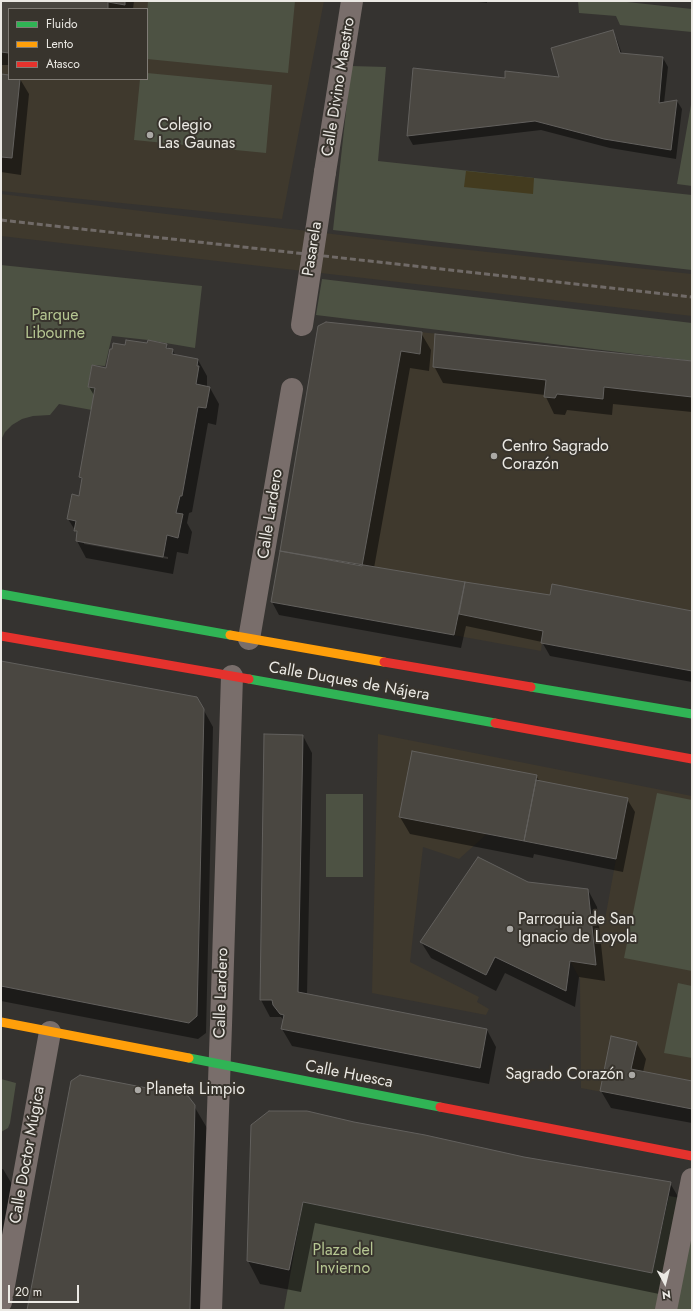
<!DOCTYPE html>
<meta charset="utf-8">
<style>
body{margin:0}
#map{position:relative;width:693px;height:1311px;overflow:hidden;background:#353330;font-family:Jost,sans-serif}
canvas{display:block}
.frame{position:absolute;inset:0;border:2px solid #ebe9e4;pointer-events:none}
.legend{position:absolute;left:8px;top:8px;width:140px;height:72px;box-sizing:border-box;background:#38342d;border:1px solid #807c76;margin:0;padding:5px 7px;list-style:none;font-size:12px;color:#ebe9e4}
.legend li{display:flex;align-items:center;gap:8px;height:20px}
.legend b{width:20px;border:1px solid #807c76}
.north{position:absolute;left:645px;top:1263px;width:40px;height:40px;-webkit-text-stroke:3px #38342d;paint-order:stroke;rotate:173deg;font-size:11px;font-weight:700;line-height:16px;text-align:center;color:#ebe9e4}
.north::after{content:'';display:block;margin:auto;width:14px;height:18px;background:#ebe9e4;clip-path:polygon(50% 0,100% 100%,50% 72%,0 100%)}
.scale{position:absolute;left:8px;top:1285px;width:71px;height:18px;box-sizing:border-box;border:2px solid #ebe9e4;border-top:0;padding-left:5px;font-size:12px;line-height:14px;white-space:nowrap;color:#ebe9e4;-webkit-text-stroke:3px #38342d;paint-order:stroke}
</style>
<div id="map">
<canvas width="693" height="1311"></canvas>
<div class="frame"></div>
<ul class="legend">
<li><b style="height:5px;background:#30b455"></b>Fluido</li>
<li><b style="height:5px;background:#ff9f0a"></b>Lento</li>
<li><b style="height:5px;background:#e5322d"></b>Atasco</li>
</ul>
<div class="north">N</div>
<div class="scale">20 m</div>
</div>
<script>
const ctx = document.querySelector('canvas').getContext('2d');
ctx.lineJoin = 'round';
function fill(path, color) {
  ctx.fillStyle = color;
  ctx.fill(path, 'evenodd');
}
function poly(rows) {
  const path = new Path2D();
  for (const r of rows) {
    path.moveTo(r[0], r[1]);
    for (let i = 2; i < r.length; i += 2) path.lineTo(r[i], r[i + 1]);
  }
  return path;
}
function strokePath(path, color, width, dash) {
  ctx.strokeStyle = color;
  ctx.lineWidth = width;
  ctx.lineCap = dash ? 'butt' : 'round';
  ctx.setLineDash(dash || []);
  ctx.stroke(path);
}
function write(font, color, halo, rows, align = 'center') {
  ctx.font = font + ' Jost,sans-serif';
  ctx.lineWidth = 4;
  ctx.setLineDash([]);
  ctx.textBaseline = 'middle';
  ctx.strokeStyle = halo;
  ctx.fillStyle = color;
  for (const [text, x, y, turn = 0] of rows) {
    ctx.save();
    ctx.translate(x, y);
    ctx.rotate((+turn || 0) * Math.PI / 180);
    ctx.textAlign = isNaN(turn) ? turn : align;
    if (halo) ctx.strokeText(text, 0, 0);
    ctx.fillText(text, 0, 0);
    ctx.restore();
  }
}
fill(poly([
 [1,1,324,1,282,219,1,191],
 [9,9,147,9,147,79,9,79],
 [1,194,432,246,692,274,692,316,1,236],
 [326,322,692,361,692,671,542,643,541,651,271,602,318,326],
 [378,734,692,796,692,1109,581,1088,580,979,570,961,596,964,591,917,605,919,616,859,487,834,459,859,423,847,410,962,479,997,477,1002,489,1009,486,1015,372,993]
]), '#3f392d');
fill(poly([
 [148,1,295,1,288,73,147,59,147,14],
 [578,1,618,1,692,9,692,32,620,25,616,16,579,13],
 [351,66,386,67,378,161,692,195,692,270,333,230],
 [147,73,272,85,266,153,134,140,140,79,147,79],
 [692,99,692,186,677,184],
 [1,265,202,286,195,348,148,340,112,336,105,366,92,365,88,387,95,388,92,410,59,404,50,415,33,416,22,419,12,425,5,432,1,440],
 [322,279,692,323,692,361,316,315],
 [657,793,692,800,692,971,624,958],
 [326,794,363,794,363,877,326,877],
 [678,983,692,986,692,1058,664,1053],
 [1,1079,16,1083,10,1123,8,1128,1,1132],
 [669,1196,692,1200,692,1310,284,1310,303,1202,652,1273]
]), '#4d5243');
fill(poly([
 [466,171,534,178,533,194,464,187]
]), '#433b1f');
fill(poly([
 [1,1,134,1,133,9,9,9,9,65,1,65],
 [470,1,487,1,487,3],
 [612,31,617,40,622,54,663,58,668,67,664,103,677,101,682,109,676,159,610,148,541,130,413,145,408,136,506,79,560,78],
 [1,75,9,76,9,79,20,79,29,94,21,175,1,172],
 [319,327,421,333,431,350,429,371,410,368,374,568,551,597,692,612,692,682,550,656,542,642,466,626,461,648,279,615,272,602],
 [148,345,166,345,169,349,172,350,176,356,198,360,207,376,207,387,210,388,219,404,216,425,208,423,192,512,189,513,187,523,192,532,188,554,177,552,173,574,86,558,77,541,78,535,68,519,80,497,83,482,80,477,95,397,89,387,107,369,126,346],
 [84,542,168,557,168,559,84,544],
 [692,362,692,412,613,404,612,415,567,410,565,415,554,414,545,395,443,383,434,366],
 [1,662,197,698,213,727,206,1033,198,1039,1,1001],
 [303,736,312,753,307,995,487,1030,496,1047,489,1084,292,1046,282,1029,284,1021,281,1017,270,1017,261,1000],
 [536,776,540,782,627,799,635,812,623,872,534,854,533,858,410,834,400,817],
 [527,883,588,890,597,907,605,981,579,977,575,1007,505,973,496,991,431,958,421,942],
 [636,1042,646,1059,643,1072,692,1082,692,1123,611,1108,601,1091],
 [194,1106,207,1128,203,1310,28,1310],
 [252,1125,523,1158,670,1183,683,1205,664,1295,315,1223,301,1292,260,1284,248,1261],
 [1,1169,3,1169,16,1191,1,1270]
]), '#0007');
const building = poly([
 [1,1,125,1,125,5,108,2,108,9,9,9,9,53,1,52,1,1],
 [613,30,620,53,663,57,659,103,677,100,671,150,604,139,535,121,407,136,413,68,505,78,505,71,559,77,551,48,613,30],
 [1,74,9,75,9,79,20,79,12,158,1,157,1,74],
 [326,322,422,332,420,354,401,351,362,566,280,551,318,326,326,322],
 [435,334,692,361,692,397,604,387,603,399,557,394,555,398,544,397,546,380,433,367,435,334],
 [126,340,147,343,148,340,167,344,166,348,173,349,172,354,198,359,197,366,199,366,196,384,210,387,206,408,198,407,182,496,180,496,176,513,183,514,178,538,167,535,163,557,76,541,77,531,74,531,76,521,67,519,72,494,79,496,82,478,79,477,95,388,88,387,92,365,106,368,110,349,112,349,113,343,125,345,126,340],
 [280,551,465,582,454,635,271,602,280,551],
 [465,582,550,595,552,584,692,611,692,671,541,643,543,631,459,614,465,582],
 [1,661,197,697,204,709,197,1016,189,1023,1,986,1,661],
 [264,734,303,735,298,992,487,1029,480,1068,281,1029,284,1015,280,1014,273,1005,272,1000,260,1000,264,734],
 [412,751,537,775,524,841,399,817,412,751],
 [536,780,628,798,616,859,524,841,536,780],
 [478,857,528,882,588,889,596,965,570,961,566,991,495,957,486,975,420,942,478,857],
 [611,1036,637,1042,631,1069,692,1081,692,1109,600,1091,611,1036],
 [80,1075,188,1096,195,1105,190,1310,27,1310,71,1081,80,1075],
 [269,1111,307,1111,354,1122,425,1135,524,1157,671,1182,652,1273,303,1202,289,1270,247,1261,251,1125,269,1111]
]);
fill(building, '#4a4741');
strokePath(building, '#62605d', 1);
strokePath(poly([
 [325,172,352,1],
 [249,639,292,389],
 [1,1302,50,1032],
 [211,1310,221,1025,232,676],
 [666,1310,692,1179]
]), '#796e6b', 22);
strokePath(poly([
 [1,594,230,635],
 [249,679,495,723],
 [531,687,692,714],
 [189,1058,440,1107]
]), '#30b455', 9);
strokePath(poly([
 [230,635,384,662],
 [1,1022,189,1058]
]), '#ff9f0a', 9);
strokePath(poly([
 [1,636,249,679],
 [384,662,531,687],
 [495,723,692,759],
 [440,1107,692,1156]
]), '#e5322d', 9);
strokePath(poly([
 [1,220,692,297]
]), '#706a67', 3, [6, 3]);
strokePath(poly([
 [302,325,325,172]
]), '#796e6b', 22);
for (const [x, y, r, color] of [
 [150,135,4,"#aba9a5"],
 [494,456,4,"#aba9a5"],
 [510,929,4,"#aba9a5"],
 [632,1075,4,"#aba9a5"],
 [138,1090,4,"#aba9a5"]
]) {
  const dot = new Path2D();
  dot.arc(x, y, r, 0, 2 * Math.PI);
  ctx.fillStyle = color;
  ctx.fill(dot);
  strokePath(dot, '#38342d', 1.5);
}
write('16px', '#ebe9e4', '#38342d', [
 ["Calle Divino Maestro",339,87,-81],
 ["Pasarela",313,249,-81],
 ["Calle Lardero",271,514,-81],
 ["Calle Duques de Nájera",349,682,10],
 ["Calle Lardero",222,993,-88],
 ["Calle Huesca",349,1075,11],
 ["Calle Doctor Múgica",28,1155,-80]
]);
write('16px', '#ebe9e4', '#38342d', [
 ["Colegio",158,126],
 ["Las Gaunas",158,144],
 ["Centro Sagrado",502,447],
 ["Corazón",502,465],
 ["Parroquia de San",518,920],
 ["Ignacio de Loyola",518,938],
 ["Sagrado Corazón",624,1075,"right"],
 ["Planeta Limpio",146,1090]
], 'left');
write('16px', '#b6c692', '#38342d', [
 ["Parque",55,316],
 ["Libourne",55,334],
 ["Plaza del",343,1251],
 ["Invierno",343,1269]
]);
</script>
